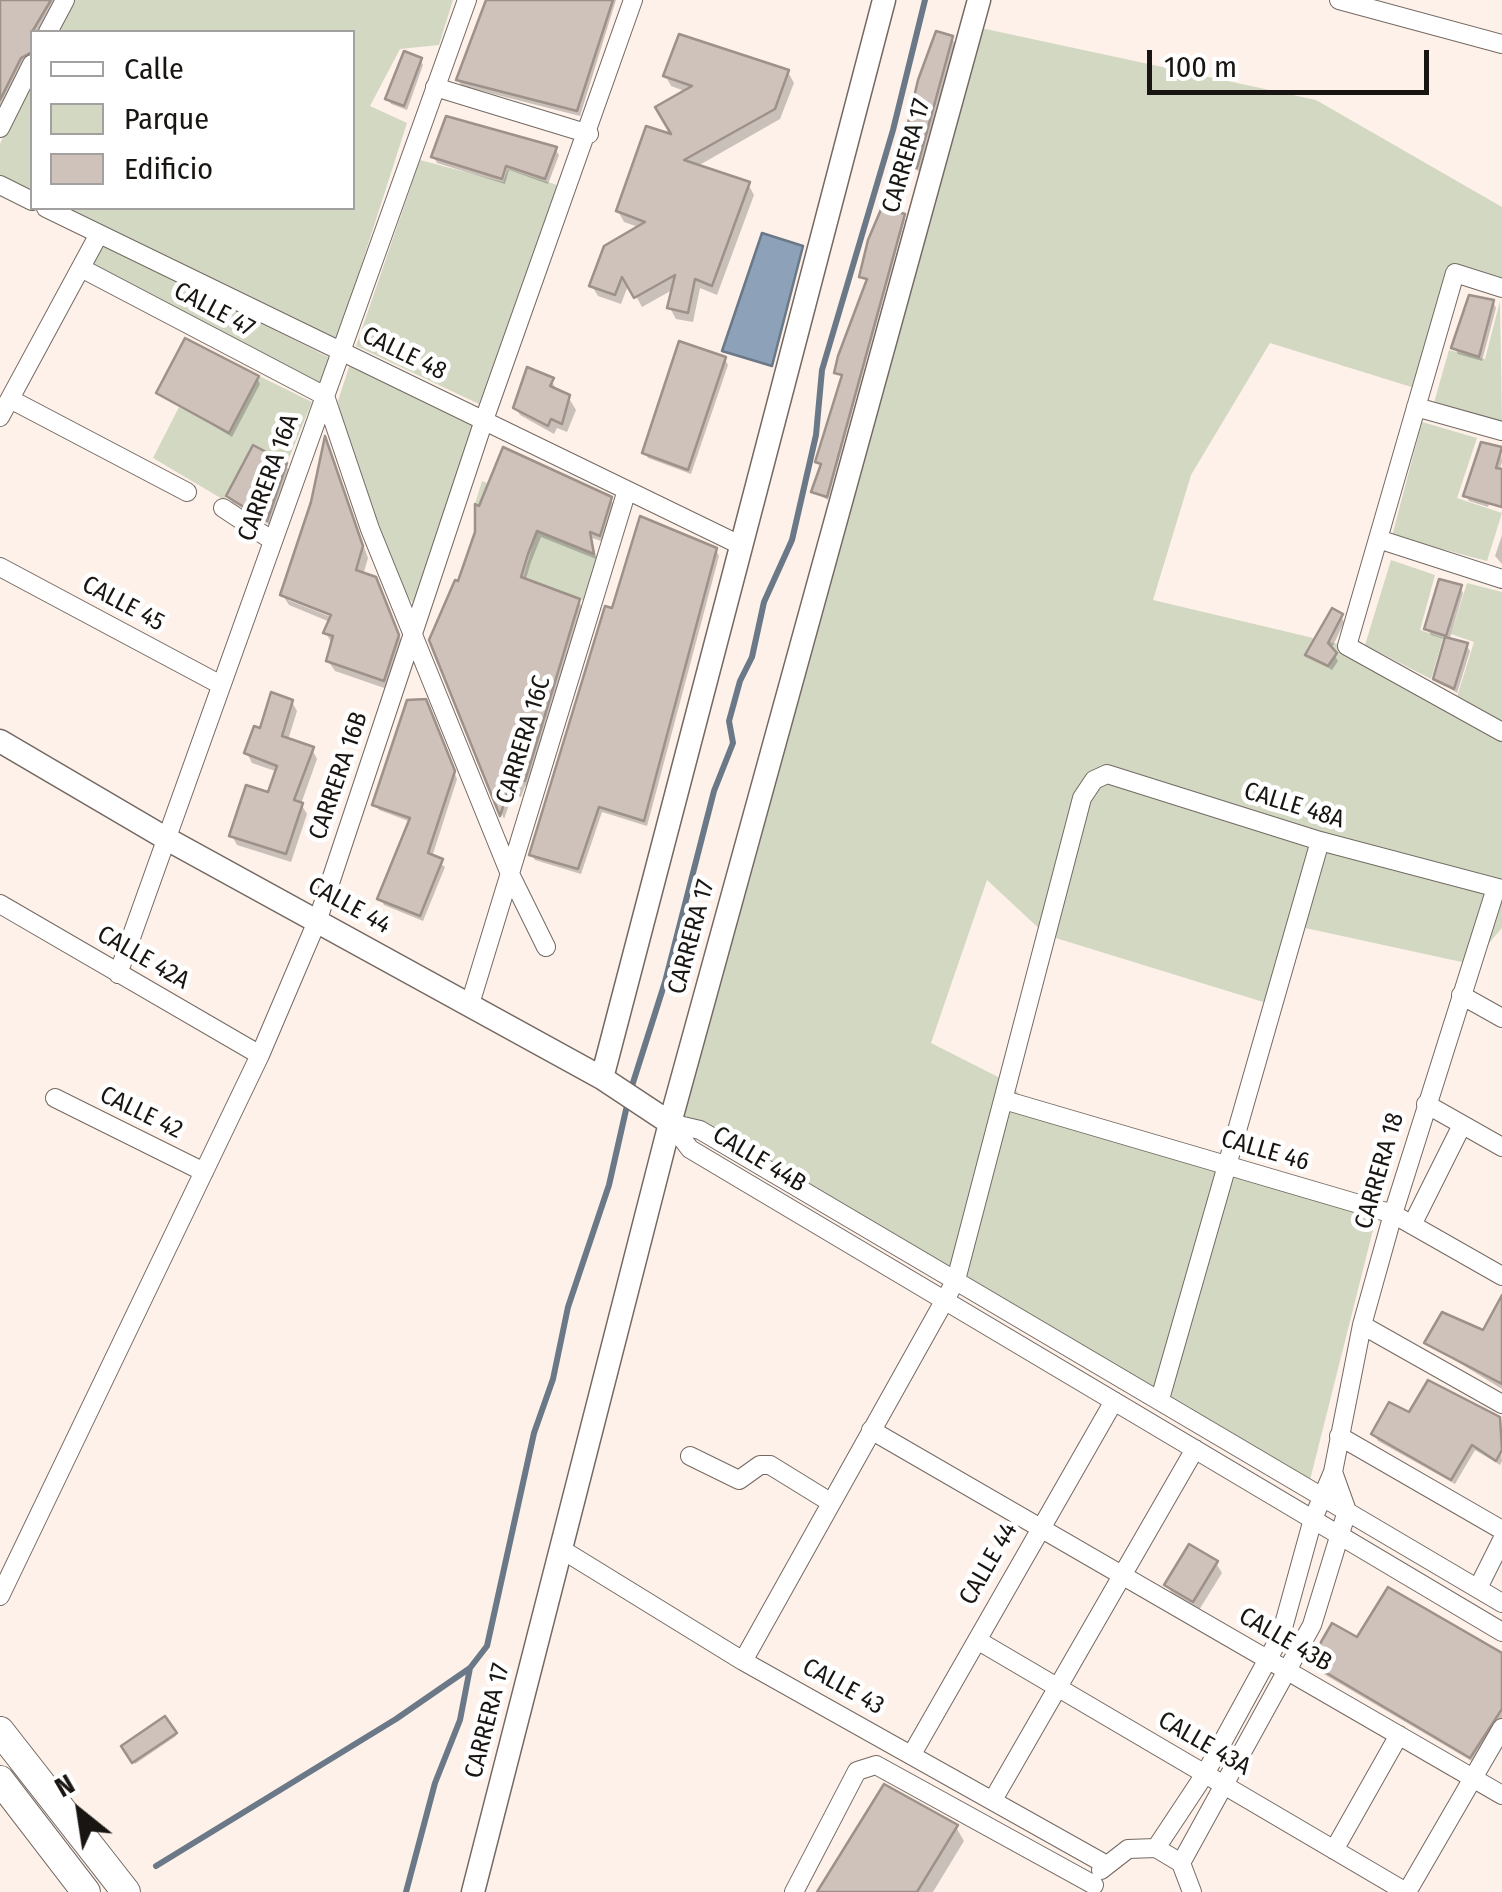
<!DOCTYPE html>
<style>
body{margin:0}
#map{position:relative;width:1502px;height:1892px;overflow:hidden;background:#fdf1e9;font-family:"Fira Sans Condensed",sans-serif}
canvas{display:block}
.legend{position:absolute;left:30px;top:30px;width:325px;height:180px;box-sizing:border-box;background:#fff;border:2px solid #a3a1a0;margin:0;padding:12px 18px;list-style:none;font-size:30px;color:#191512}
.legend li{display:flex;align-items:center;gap:20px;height:50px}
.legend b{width:50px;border:2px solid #a3a1a0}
.north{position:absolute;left:30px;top:1762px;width:100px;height:100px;-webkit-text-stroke:8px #fff;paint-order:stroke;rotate:330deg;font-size:28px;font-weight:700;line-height:40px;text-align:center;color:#191512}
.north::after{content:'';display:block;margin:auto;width:35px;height:45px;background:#191512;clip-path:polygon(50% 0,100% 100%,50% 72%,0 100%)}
.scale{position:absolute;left:1147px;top:50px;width:282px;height:45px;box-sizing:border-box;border:5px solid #191512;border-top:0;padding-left:12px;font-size:30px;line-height:35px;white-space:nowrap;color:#191512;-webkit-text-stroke:8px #fff;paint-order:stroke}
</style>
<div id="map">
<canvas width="1502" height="1892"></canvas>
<ul class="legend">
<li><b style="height:12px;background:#fff"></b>Calle</li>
<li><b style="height:28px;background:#d2d8c2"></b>Parque</li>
<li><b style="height:28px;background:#cec2bb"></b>Edificio</li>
</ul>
<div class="north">N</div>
<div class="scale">100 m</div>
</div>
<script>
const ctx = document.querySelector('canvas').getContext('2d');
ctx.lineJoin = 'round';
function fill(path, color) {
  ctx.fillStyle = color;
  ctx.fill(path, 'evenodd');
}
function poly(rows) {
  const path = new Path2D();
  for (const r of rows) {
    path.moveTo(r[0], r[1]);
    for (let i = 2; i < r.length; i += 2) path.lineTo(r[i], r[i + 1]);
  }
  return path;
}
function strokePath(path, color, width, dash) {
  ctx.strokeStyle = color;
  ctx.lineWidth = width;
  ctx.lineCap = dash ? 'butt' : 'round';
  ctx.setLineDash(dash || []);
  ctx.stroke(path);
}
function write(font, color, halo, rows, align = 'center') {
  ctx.font = font + ' "Fira Sans Condensed",sans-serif';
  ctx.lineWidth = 9;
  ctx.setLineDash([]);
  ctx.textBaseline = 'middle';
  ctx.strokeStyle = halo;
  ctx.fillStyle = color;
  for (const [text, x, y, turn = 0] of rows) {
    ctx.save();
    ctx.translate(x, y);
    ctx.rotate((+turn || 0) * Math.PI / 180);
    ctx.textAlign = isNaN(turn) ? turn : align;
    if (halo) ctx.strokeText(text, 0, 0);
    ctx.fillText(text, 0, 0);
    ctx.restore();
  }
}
fill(poly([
 [68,0,453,0,439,45,400,49,370,106,407,123,337,341,49,208,352,208,352,32,53,32],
 [981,28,1316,100,1502,207,1502,288,1454,274,1421,390,1270,343,1191,475,1153,600,1347,646,1502,736,1502,928,1471,964,1296,926,1273,1005,1046,935,987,880,931,1043,1008,1082,1033,1109,1378,1210,1308,1488,670,1123],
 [32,75,32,200,0,185,0,144],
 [420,160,503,182,508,169,557,185,479,404,356,346],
 [103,244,334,360,325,389,93,265],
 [1500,301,1502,424,1433,406,1449,350,1485,359],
 [350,364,477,427,418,609,406,595,367,514,347,446,338,401],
 [259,376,312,402,287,463,253,445,224,500,153,458,179,407,229,432],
 [1422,422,1477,438,1457,498,1502,513,1487,561,1392,536],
 [482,481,544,506,537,531,599,556,583,600,523,578,537,531,475,504],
 [1391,560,1435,575,1420,630,1443,638,1431,679,1365,645],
 [1467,583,1502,592,1502,728,1455,703,1474,642,1451,634]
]), '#d2d8c2');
const water = poly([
 [762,233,803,246,772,366,722,351,762,233]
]);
fill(water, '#8da2b9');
strokePath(water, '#6a7887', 2.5);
fill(poly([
 [0,0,69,0,49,32,32,32,32,70,0,128],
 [490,0,616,0,580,116,462,86,458,80],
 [952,38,955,44,920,172,901,161],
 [420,60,423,65,407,110,391,104,388,99],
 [788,72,794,83,780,119,696,167,748,184,754,195,717,295,700,288,693,322,676,319,670,308,674,289,642,307,629,283,621,304,598,296,592,286,641,228,624,222,618,211,677,139,687,92,671,86,665,75],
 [555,149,559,155,548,184,509,170,505,184,437,163,434,157],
 [903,216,905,220,828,500,814,492,822,467,818,462,844,378,837,372,868,282,862,277],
 [1493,302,1496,308,1482,361,1458,354,1454,347],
 [725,359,728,365,691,474,648,458,645,452],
 [257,378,260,384,232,437,159,393],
 [552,380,557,393,570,400,576,410,567,432,557,428,554,434,520,415,514,405],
 [326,443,368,558,363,575,381,590,404,647,390,690,335,671,328,661,333,646,326,633,330,622,289,605,282,594,314,503],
 [288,595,343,617,341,621,288,600],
 [1501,449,1502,462,1488,507,1469,501,1466,495],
 [286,465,289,471,270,525,232,502,229,496],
 [610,499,615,506,604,542,592,538,596,559,541,537,531,562,525,582,579,602,583,609,529,787,525,786,521,797,513,794,504,819,431,640,459,584,477,532],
 [1502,535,1502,564,1495,556],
 [716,550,719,556,647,826,602,812,581,874,535,860,531,854,613,611],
 [1460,587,1463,593,1449,641,1466,645,1470,651,1457,693,1436,679,1447,640,1431,635,1427,629],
 [1341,616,1344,622,1331,650,1338,661,1332,670,1308,655],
 [292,702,297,711,288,740,312,749,317,759,301,804,307,814,291,862,237,845,232,836,269,795,278,772,252,763,247,753,261,731],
 [428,708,457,779,432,857,445,867,423,921,384,905,380,898,411,822,379,810,375,804],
 [1502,1300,1502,1389,1427,1343,1484,1333],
 [1410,1416,1498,1419,1502,1461,1500,1465,1475,1450,1455,1484,1378,1441,1374,1434],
 [1216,1563,1222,1573,1199,1610,1173,1595,1167,1585],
 [1358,1640,1502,1655,1502,1724,1475,1763,1322,1673,1318,1666],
 [165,1719,176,1736,135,1764,124,1747],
 [956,1827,964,1841,933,1892,820,1892]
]), '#0003');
strokePath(poly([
 [631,1089,665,982,714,791,733,743,729,721,740,681,752,657,764,602,792,540,816,435,822,370,893,130,925,0],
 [156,1866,396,1719,470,1668,487,1646,534,1433,553,1379,568,1307,609,1185,628,1101],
 [406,1892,435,1783,460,1720,470,1668]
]), '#6a7887', 6);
const building = poly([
 [0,0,51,0,32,32,32,52,21,58,0,100,0,0],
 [486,0,613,0,577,111,456,80,486,0],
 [936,31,953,36,917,168,899,162,918,80,936,31],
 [679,34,789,70,775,109,684,160,750,182,712,286,695,279,688,313,667,308,675,275,634,298,622,277,615,295,589,286,604,246,645,222,616,211,646,126,671,134,655,107,692,86,663,76,679,34],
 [404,51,422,58,404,106,385,99,404,51],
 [446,116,557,147,545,179,506,166,502,179,431,157,446,116],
 [882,207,905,214,827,497,811,492,821,464,815,462,842,375,834,373,838,356,867,279,859,277,868,240,882,207],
 [1469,295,1494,300,1479,357,1451,348,1469,295],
 [185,338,259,376,229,433,156,393,185,338],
 [679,341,726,357,688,470,642,453,679,341],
 [527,367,554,378,550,386,570,395,562,424,551,419,548,426,513,408,527,367],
 [325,436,363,546,356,570,376,577,399,635,384,681,326,661,333,636,323,633,331,615,280,595,311,502,325,436],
 [1481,442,1502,447,1496,468,1502,469,1502,507,1463,496,1481,442],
 [253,445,287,463,267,521,226,496,253,445],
 [503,447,612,497,600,536,590,532,594,554,537,531,528,554,521,577,580,599,525,781,521,780,517,791,509,788,500,816,429,640,455,580,458,581,475,532,475,504,479,506,503,447],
 [640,516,717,548,644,821,599,807,578,869,529,855,605,606,612,608,640,516],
 [1439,579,1462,585,1446,636,1424,629,1439,579],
 [1332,608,1343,614,1328,643,1337,653,1328,666,1305,655,1332,608],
 [1445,637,1468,643,1454,689,1433,679,1445,637],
 [271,692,293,700,282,736,314,747,294,800,303,803,286,854,229,836,246,785,268,792,277,766,244,753,254,726,260,728,271,692],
 [426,699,455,771,428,853,443,859,420,916,377,899,410,818,372,805,407,700,426,699],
 [1502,1295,1502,1384,1424,1343,1442,1312,1483,1330,1502,1295],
 [1428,1380,1500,1417,1502,1450,1496,1461,1472,1445,1451,1480,1371,1434,1389,1402,1409,1412,1428,1380],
 [1189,1544,1218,1561,1193,1602,1164,1585,1189,1544],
 [1388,1587,1502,1653,1502,1709,1470,1758,1315,1666,1321,1642,1332,1623,1357,1637,1388,1587],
 [165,1716,177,1733,132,1763,121,1746,165,1716],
 [884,1784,958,1825,917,1892,817,1892,884,1784]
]);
fill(building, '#cec2bb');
strokePath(building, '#9d918a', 2.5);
const minor = poly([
 [1339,0,1502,44],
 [48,32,65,0],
 [435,87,589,134],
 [0,128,32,64],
 [0,185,32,201],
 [46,208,740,545],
 [81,268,325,396,370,529,510,874,546,947],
 [1502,288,1455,273,1347,646,1502,732],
 [10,399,187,492],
 [1416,407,1502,431],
 [0,417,99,234],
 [223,508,273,541],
 [1378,539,1502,579],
 [0,567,221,685],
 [0,904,260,1055],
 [118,974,467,0],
 [1461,995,1502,1018],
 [470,1004,627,490],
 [55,1098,204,1172],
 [1004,1100,1393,1214,1502,1276],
 [1426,1104,1502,1147],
 [670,1123,690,1149,1502,1632],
 [670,1123,700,1130,1502,1603],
 [1412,1225,1462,1125],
 [1362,1325,1502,1404],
 [1160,1399,1320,841],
 [871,1430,1502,1795],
 [1339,1436,1502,1530],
 [690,1456,739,1480,760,1465,770,1465,830,1502],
 [561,1549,743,1661,1105,1864],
 [1478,1588,1502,1540],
 [0,1596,260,1055,318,919,484,420,633,0],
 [977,1640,1406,1892],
 [743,1661,956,1280,1082,798,1094,780,1107,774,1320,841,1502,889],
 [912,1754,1114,1401],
 [994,1798,1195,1449],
 [1156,1848,1205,1774,1281,1635,1313,1519,1333,1472,1362,1325,1393,1214,1496,888],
 [1334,1850,1399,1735],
 [1181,1863,1312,1625,1347,1511,1333,1472],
 [1101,1870,1128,1849,1156,1848,1181,1863,1192,1892],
 [794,1892,857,1771,876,1765,1094,1885],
 [1407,1892,1502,1728]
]);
const tertiary = poly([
 [0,741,167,839,602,1078,670,1123],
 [602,1078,884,0],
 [473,1892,670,1123,979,0]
]);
const primary = poly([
 [0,1731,126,1892],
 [0,1780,86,1892]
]);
strokePath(minor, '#746962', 20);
strokePath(tertiary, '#746962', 25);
strokePath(primary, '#746962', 30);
strokePath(minor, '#fff', 18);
strokePath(tertiary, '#fff', 22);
strokePath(primary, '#fff', 28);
write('25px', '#191512', '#fff', [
 ["CARRERA 17",907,156,-74],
 ["CALLE 47",214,310,28],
 ["CALLE 48",404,354,26],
 ["CARRERA 16A",269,478,-70],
 ["CALLE 45",123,604,28],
 ["CARRERA 16C",524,740,-73],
 ["CARRERA 16B",339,776,-71],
 ["CALLE 48A",1294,806,17],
 ["CALLE 44",349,906,29],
 ["CARRERA 17",692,937,-75],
 ["CALLE 42A",143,958,30],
 ["CALLE 42",141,1113,26],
 ["CALLE 46",1265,1151,16],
 ["CALLE 44B",759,1160,31],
 ["CARRERA 18",1380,1171,-74],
 ["CALLE 44",989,1564,-60],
 ["CALLE 43B",1285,1640,30],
 ["CALLE 43",843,1687,29],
 ["CARRERA 17",488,1721,-76],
 ["CALLE 43A",1204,1744,30]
]);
</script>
